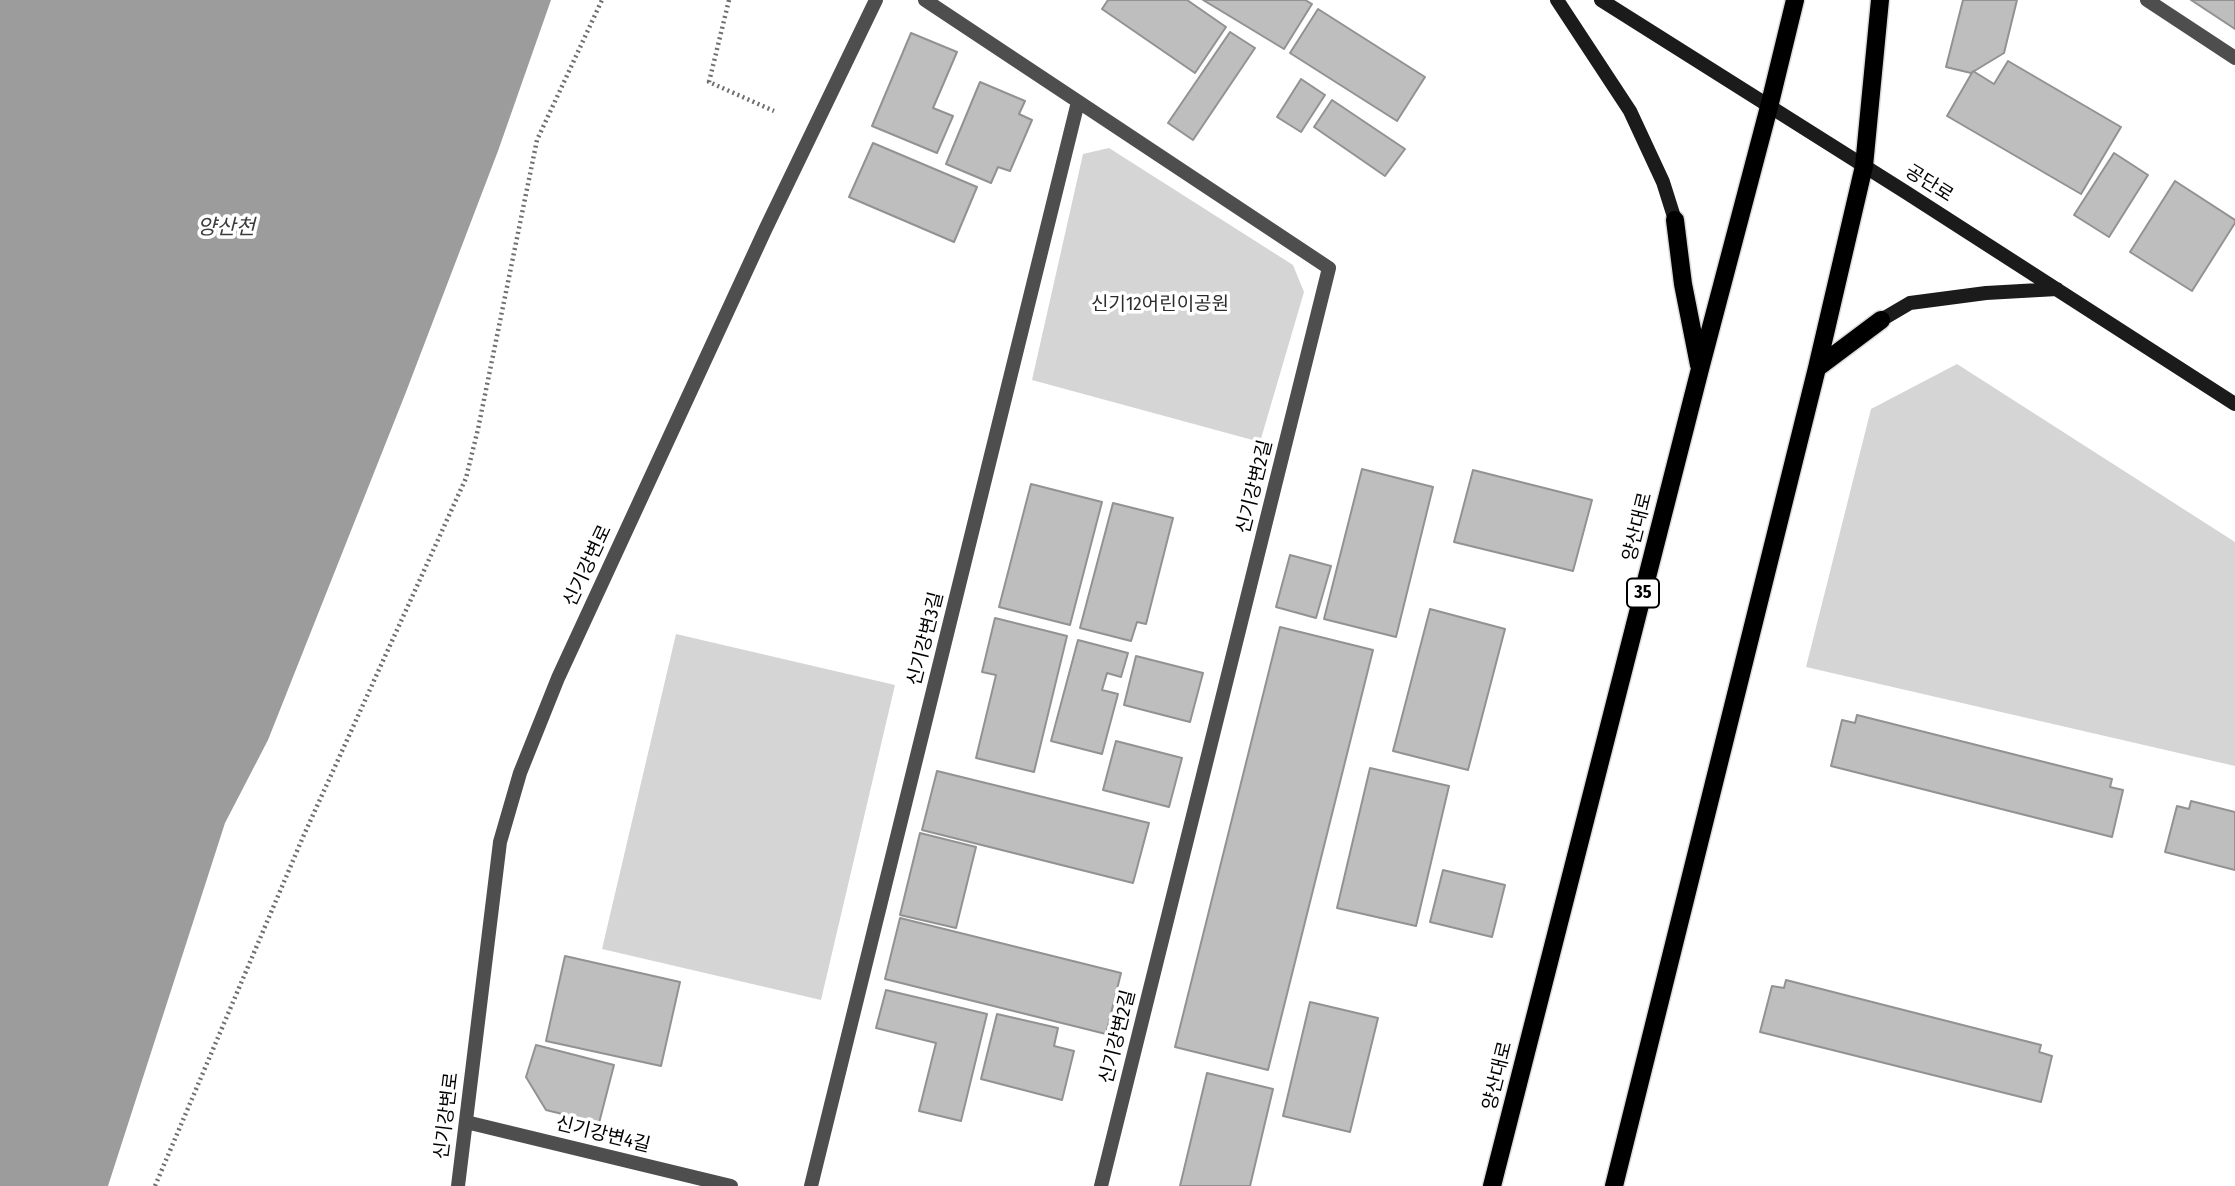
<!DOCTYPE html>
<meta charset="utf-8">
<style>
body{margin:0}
canvas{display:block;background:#fff}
</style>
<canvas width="2235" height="1186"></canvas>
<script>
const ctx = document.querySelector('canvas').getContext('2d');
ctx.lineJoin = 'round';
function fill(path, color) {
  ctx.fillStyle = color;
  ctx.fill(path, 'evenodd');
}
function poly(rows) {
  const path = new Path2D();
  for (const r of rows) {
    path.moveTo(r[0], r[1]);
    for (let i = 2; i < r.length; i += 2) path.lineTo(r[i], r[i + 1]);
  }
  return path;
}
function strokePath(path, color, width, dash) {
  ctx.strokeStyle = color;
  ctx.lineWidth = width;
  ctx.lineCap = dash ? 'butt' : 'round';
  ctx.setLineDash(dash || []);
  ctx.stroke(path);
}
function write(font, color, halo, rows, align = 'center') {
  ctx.font = font + ' "Fira Sans Condensed","Noto Sans KR",sans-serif';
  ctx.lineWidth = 7;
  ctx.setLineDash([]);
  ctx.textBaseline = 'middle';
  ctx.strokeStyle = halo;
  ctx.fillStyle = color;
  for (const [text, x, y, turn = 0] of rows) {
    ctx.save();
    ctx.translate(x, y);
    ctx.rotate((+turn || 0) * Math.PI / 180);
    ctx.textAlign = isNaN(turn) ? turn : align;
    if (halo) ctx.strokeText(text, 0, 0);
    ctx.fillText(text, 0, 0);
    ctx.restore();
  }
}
fill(poly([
 [1109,148,1293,265,1304,292,1260,442,1032,380,1083,154],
 [1957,364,2235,542,2235,766,1806,667,1871,409],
 [676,634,895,685,821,1000,602,949]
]), '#d5d5d5');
fill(poly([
 [0,0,551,0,498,151,406,392,268,740,225,823,108,1186,0,1186]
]), '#9c9c9c');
const building = poly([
 [1108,0,1187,0,1226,27,1195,73,1102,9,1108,0],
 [1203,0,1305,0,1312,4,1284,49,1203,0],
 [1963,0,2017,0,2004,53,1971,73,1946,67,1963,0],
 [2191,0,2235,0,2235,29,2191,0],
 [1318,9,1425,77,1397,121,1290,53,1318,9],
 [1230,32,1255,48,1193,140,1168,123,1230,32],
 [911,33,957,52,933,108,953,116,937,153,872,126,911,33],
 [2008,61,2121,127,2081,194,1947,116,1973,71,1994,84,2008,61],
 [1301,79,1325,95,1301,132,1277,117,1301,79],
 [980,82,1025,101,1019,114,1032,120,1010,171,998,167,991,183,946,164,980,82],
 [1332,100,1405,149,1385,176,1314,127,1332,100],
 [873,143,977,187,954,242,849,197,873,143],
 [2114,153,2148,175,2109,237,2074,215,2114,153],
 [2175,181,2235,220,2235,223,2192,291,2130,252,2175,181],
 [1362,469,1433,487,1396,637,1324,619,1362,469],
 [1473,470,1592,500,1573,571,1454,542,1473,470],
 [1031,484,1102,502,1070,625,999,607,1031,484],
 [1113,503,1173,518,1146,624,1137,622,1131,641,1080,628,1113,503],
 [1290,555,1331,566,1316,618,1276,607,1290,555],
 [1430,609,1505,629,1468,770,1393,751,1430,609],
 [995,618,1067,636,1034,772,976,758,996,675,982,672,995,618],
 [1280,627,1373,650,1268,1070,1175,1047,1280,627],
 [1078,640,1128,653,1121,677,1107,673,1102,690,1118,694,1102,754,1051,741,1078,640],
 [1136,656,1203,673,1190,722,1124,705,1136,656],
 [1857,715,2112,779,2110,787,2123,790,2112,837,1831,766,1842,720,1855,723,1857,715],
 [1116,741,1182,758,1169,807,1103,790,1116,741],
 [1370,768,1449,786,1416,926,1337,908,1370,768],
 [937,771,1149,823,1133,883,922,830,937,771],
 [2191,801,2235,812,2235,870,2165,852,2177,806,2189,809,2191,801],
 [920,833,976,847,956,928,900,915,920,833],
 [1443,870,1505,885,1492,937,1430,922,1443,870],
 [900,918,1121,973,1106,1034,885,979,900,918],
 [565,956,680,982,661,1066,546,1041,565,956],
 [1786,980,2041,1045,2039,1052,2052,1056,2041,1102,1760,1032,1772,986,1784,988,1786,980],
 [886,990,987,1014,961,1121,919,1111,936,1043,876,1028,886,990],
 [1310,1002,1378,1018,1350,1132,1283,1116,1310,1002],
 [997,1014,1058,1028,1054,1046,1074,1051,1062,1100,981,1079,997,1014],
 [536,1045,614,1065,599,1123,546,1110,526,1077,536,1045],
 [1207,1073,1273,1089,1250,1186,1180,1186,1207,1073]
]);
fill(building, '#bebebe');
strokePath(building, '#929292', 2);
const primary = poly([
 [1675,220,1683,284,1699,365],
 [1817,368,1881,320],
 [1492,1186,1700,369,1769,107,1795,0],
 [1614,1186,1817,368,1864,166,1880,0]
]);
strokePath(primary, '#dbdbdb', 21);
strokePath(poly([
 [729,0,709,82,774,111],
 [155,1186,303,837,466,478,478,429,537,140,602,0]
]), '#707070', 4.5, [2, 3.5]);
strokePath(poly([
 [925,0,1329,268,1101,1186],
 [2147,0,2235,58],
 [466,1122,731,1186],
 [458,1186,500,842,520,773,558,678,766,228,876,0],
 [811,1186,1078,102]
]), '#4e4e4e', 14);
strokePath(poly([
 [1557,0,1630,111,1663,182,1675,220],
 [1601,0,1907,193,2235,404],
 [1881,320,1910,303,1986,293,2057,289]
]), '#1b1b1b', 14);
strokePath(primary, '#000', 18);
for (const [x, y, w] of [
 [1643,593,32]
]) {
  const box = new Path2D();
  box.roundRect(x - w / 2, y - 14.5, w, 29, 5);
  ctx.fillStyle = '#fff';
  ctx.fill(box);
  strokePath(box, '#000', 2);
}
write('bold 18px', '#000', null, [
 ["35",1643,593]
]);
write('19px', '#000', '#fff', [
 ["공단로",1929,184,32],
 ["신기강변2길",1255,487,-76],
 ["양산대로",1638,527,-76],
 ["신기강변로",588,566,-65],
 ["신기강변3길",926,639,-76],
 ["신기강변2길",1118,1037,-76],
 ["양산대로",1498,1076,-76],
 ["신기강변로",447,1116,-83],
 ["신기강변4길",603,1135,14]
]);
write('19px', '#2c2c2c', '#fff', [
 ["신기12어린이공원",1160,305]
]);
write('italic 21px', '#3d3d3d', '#fff', [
 ["양산천",226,228]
]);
</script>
